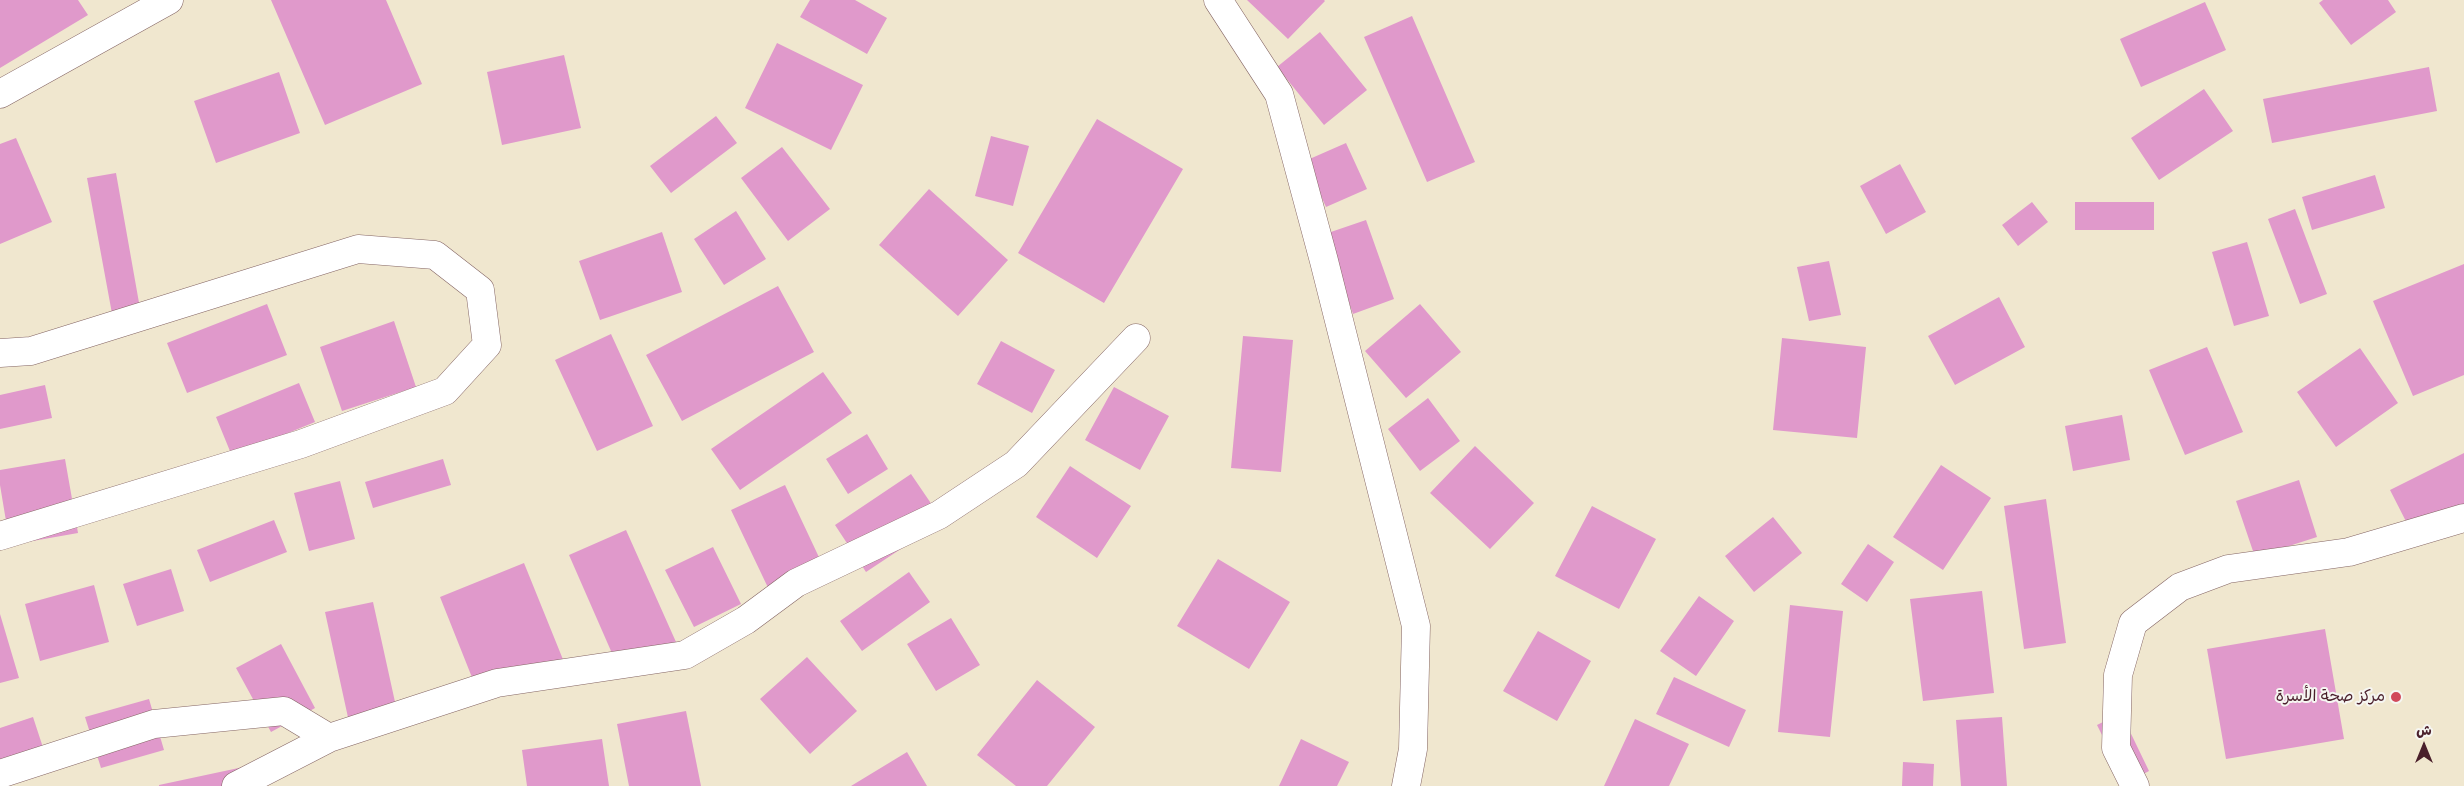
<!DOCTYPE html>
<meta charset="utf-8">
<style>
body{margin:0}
#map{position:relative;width:2464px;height:786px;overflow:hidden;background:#f0e7cf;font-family:"Balsamiq Sans","Playpen Sans Arabic",sans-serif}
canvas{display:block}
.north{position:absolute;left:2399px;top:721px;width:50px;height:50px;-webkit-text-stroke:4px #f6f6f2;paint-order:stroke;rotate:0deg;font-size:14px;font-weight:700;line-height:20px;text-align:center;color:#4a1f2b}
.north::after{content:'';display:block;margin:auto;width:18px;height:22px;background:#4a1f2b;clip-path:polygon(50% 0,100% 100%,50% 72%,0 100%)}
</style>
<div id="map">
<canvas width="2464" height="786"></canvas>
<div class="north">ش</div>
</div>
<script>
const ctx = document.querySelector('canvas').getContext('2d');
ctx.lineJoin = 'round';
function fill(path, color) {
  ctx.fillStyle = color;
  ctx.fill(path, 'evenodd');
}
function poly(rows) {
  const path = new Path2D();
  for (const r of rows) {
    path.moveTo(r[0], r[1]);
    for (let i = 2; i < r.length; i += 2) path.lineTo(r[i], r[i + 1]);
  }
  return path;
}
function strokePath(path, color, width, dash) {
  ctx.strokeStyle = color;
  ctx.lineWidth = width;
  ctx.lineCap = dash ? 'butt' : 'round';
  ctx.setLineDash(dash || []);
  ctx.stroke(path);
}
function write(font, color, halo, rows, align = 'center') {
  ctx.font = font + ' "Balsamiq Sans","Playpen Sans Arabic",sans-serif';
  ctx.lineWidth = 4;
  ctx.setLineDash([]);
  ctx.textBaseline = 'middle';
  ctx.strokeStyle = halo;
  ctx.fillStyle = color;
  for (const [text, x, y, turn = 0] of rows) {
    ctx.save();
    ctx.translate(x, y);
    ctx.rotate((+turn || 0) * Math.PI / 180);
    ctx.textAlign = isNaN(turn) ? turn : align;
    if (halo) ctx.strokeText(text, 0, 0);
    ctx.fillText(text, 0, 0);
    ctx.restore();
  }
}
fill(poly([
 [0,0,78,0,88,15,0,68],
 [271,0,386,0,422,84,325,125],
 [810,0,855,0,887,18,867,54,800,17],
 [1247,0,1324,0,1325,1,1288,39],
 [2323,0,2388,0,2396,12,2351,45,2319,3],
 [2205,2,2226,50,2141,87,2120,39],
 [1412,16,1475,162,1427,182,1364,37],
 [1320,32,1367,90,1324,125,1277,67],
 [777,43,863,85,831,150,745,108],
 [564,55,581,128,502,145,487,72],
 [2429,67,2437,111,2272,143,2263,99],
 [279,72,300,133,216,163,194,101],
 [2204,89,2233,131,2159,180,2131,138],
 [716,116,737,143,671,193,650,166],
 [1097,119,1183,169,1104,303,1018,253],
 [991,136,1029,146,1013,206,975,196],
 [16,138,52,222,0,244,0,144],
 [1346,143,1367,189,1326,207,1305,161],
 [782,147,830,209,788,241,741,178],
 [1900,164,1926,212,1886,234,1860,186],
 [116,173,141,314,113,319,87,178],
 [2375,175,2385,208,2312,230,2302,197],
 [929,189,1008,260,958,316,879,245],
 [2032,202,2048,222,2018,246,2002,225],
 [2075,202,2154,202,2154,230,2075,230],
 [2295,209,2327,294,2300,304,2268,219],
 [736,211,766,259,724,285,694,239],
 [1366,220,1394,299,1353,314,1325,234],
 [662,232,682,292,600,320,579,261],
 [2247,242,2269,316,2234,326,2212,252],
 [1829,261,1841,315,1809,321,1797,267],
 [2464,264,2464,375,2413,396,2373,301],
 [778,286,814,352,682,421,646,355],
 [1999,297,2025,347,1955,385,1928,336],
 [267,304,287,355,187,393,167,343],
 [1420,304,1461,352,1406,398,1365,351],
 [394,321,416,387,342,411,320,347],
 [611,334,653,426,597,451,555,360],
 [1243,336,1293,340,1281,472,1231,468],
 [1782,338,1866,347,1857,438,1773,430],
 [1001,341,1055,370,1032,413,977,384],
 [2207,347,2243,432,2185,455,2149,370],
 [2360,348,2398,403,2336,447,2297,392],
 [823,372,852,413,740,490,711,449],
 [299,383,315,422,232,456,216,417],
 [45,385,52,418,0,429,0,395],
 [1114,387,1169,416,1140,470,1085,440],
 [1428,398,1460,441,1420,471,1388,429],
 [2122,415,2130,460,2073,471,2065,426],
 [867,434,888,469,848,494,826,459],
 [1475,446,1534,503,1490,549,1430,493],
 [2464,453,2464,515,2415,539,2390,490],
 [65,459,78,533,10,545,0,485,0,470],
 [443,459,451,485,373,508,365,482],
 [1941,465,1991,498,1943,570,1893,537],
 [1070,466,1131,506,1097,558,1036,517],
 [911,474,943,521,866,572,835,525],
 [2299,480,2317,537,2255,557,2236,501],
 [340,481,355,539,309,551,294,493],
 [785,485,825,570,772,596,731,510],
 [2046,499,2066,643,2024,649,2004,506],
 [1592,506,1656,539,1619,609,1555,576],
 [1773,517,1802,553,1754,592,1725,556],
 [274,520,287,552,210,582,197,550],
 [626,530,676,642,618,667,569,555],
 [1868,544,1894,562,1867,602,1841,584],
 [713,547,741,604,694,627,665,570],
 [1218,559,1290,602,1249,669,1177,626],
 [524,563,564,662,479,695,440,597],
 [171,569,184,611,137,626,123,584],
 [909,572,930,602,862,651,840,621],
 [94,585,109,642,40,661,25,604],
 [1982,591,1994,693,1923,701,1910,599],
 [1699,596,1734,621,1696,676,1660,651],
 [373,602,397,711,349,722,325,612],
 [1790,605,1843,611,1830,737,1778,732],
 [0,614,19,678,0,683],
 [951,618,980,665,936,691,907,644],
 [2325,629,2344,739,2226,759,2207,649],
 [1538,631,1591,661,1557,721,1503,691],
 [281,644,315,708,271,732,236,668],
 [807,657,857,711,810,754,760,699],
 [1674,677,1746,710,1729,747,1656,714],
 [1037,680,1095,727,1047,786,1016,786,977,755],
 [149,699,164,750,101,768,85,717],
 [686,711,701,786,629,786,617,724],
 [2121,713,2149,771,2126,783,2097,725],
 [33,717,51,772,8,786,0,786,0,728],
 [2002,717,2007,786,1961,786,1956,720],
 [1635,719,1689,744,1669,786,1604,786],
 [602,739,609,786,527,786,522,750],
 [1301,739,1349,762,1337,786,1279,786],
 [907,752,927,786,851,786],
 [1903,762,1934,764,1933,786,1902,786],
 [262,763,267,786,159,786,159,785]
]), '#e099cb');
const minor = poly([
 [1218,0,1279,94,1324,261,1416,626,1413,749,1406,786],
 [0,94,169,0],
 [0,353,31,351,358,249,435,255,480,290,487,345,445,391,301,444,0,536],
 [0,774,154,724,284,711,329,738],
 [236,786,329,738,497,683,685,655,746,620,796,583,939,515,1016,464,1136,338],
 [2135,786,2116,748,2118,675,2133,623,2180,587,2228,569,2349,552,2464,518]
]);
strokePath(minor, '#846564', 29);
strokePath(minor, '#fff', 28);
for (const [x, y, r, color] of [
 [2396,697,6,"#d1495b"]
]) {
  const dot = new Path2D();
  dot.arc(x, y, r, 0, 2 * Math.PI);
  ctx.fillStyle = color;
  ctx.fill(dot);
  strokePath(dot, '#f6f6f2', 2);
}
write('16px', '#4a1f2b', '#f6f6f2', [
 ["مركز صحة الأسرة",2385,697]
], 'right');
</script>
